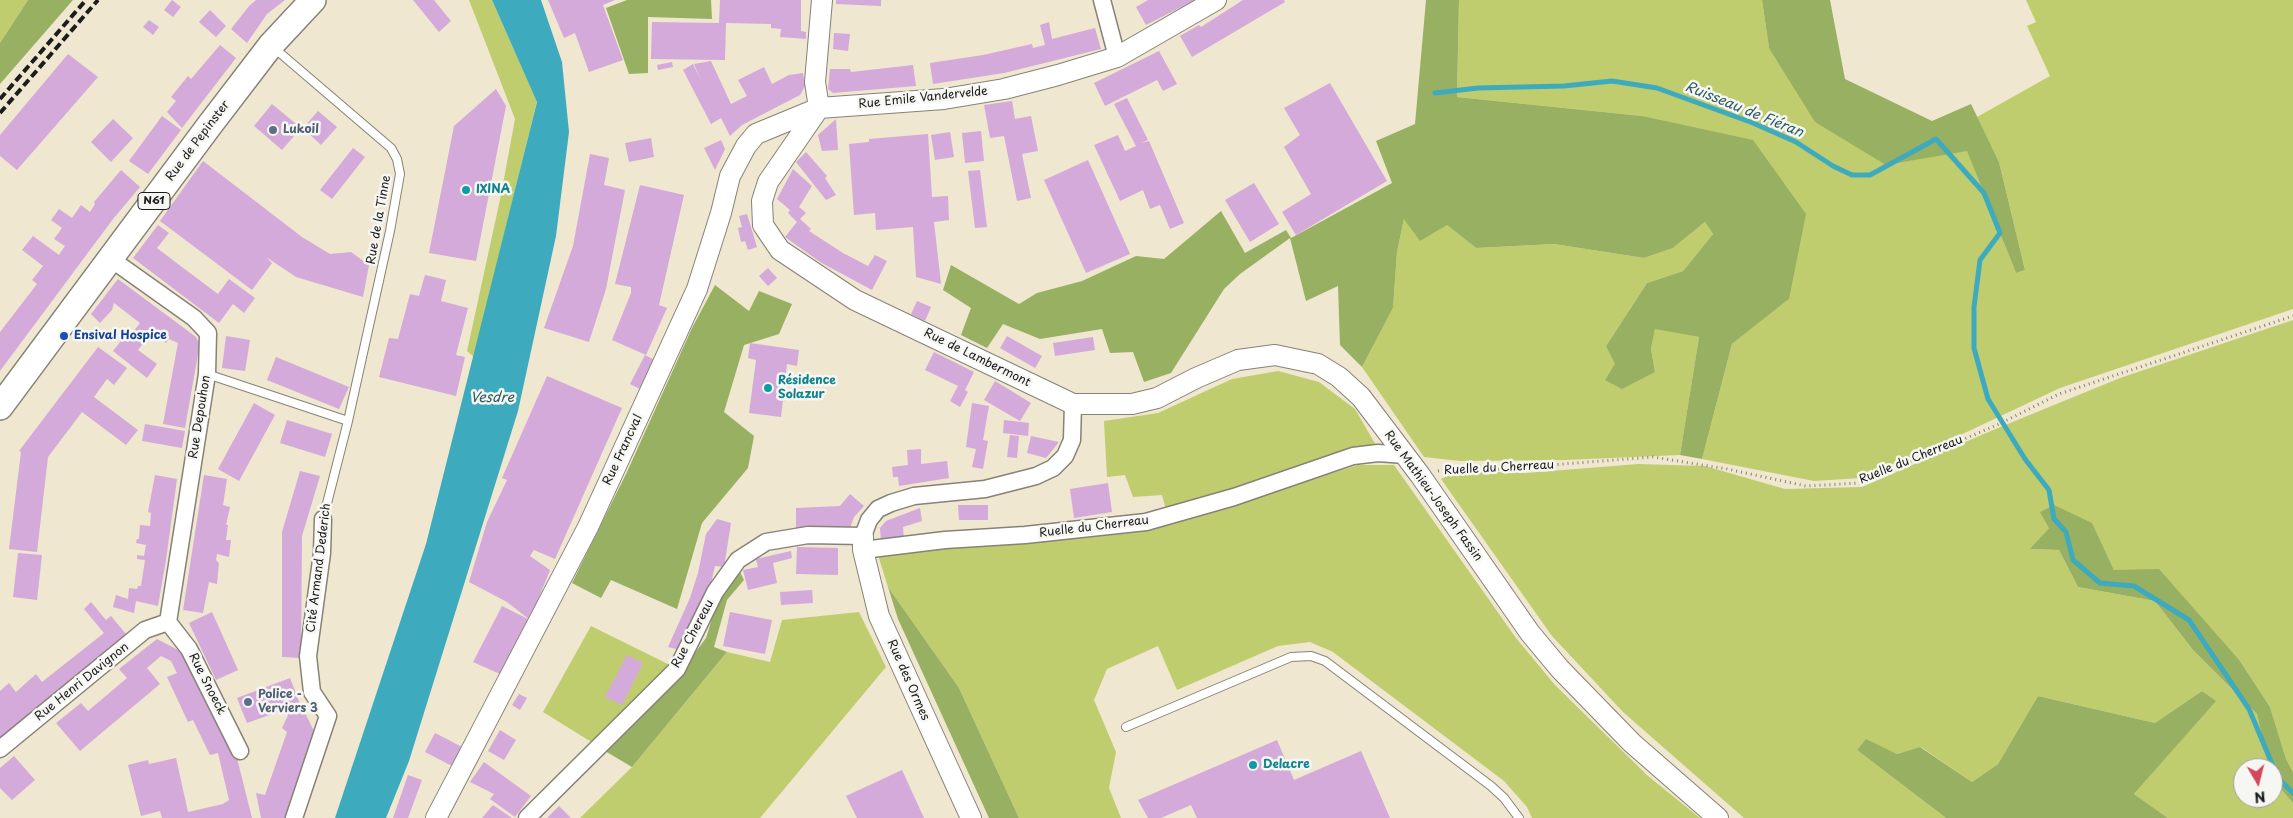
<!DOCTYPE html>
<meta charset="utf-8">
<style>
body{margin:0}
#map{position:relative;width:2293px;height:818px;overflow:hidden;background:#efe7d0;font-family:"Playpen Sans",sans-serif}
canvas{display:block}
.north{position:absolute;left:2233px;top:758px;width:50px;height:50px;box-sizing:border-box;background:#f6f6f2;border:1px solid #9f9f9c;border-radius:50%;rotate:172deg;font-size:14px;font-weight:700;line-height:20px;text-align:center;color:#1c1c1c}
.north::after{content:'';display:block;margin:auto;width:18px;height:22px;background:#d1495b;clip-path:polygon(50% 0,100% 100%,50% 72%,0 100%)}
</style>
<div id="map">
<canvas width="2293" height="818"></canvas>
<div class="north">N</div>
</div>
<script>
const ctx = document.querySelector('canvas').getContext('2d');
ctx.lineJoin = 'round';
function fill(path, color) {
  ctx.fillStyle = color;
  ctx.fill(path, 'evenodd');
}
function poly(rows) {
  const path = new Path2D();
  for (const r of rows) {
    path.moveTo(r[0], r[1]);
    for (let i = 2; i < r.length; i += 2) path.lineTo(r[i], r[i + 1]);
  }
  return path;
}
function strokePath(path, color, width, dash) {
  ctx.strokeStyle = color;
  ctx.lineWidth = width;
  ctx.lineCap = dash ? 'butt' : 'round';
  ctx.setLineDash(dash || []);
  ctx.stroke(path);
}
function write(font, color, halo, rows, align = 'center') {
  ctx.font = font + ' "Playpen Sans",sans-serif';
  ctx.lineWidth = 5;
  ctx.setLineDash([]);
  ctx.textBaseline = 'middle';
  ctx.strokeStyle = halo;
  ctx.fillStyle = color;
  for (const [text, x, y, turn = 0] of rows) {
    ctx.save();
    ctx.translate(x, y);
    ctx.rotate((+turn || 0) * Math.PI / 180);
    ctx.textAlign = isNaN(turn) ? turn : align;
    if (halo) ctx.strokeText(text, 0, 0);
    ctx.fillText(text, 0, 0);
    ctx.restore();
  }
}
fill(poly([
 [0,0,28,0,0,43],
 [469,0,492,0,537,101,474,357,467,351,501,195,515,119],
 [1459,0,1762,0,1769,48,1886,165,1967,150,2016,273,2025,270,1999,162,1977,117,2050,76,2027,26,2036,22,2026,0,2293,0,2293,309,2060,388,1952,439,1861,478,1814,481,1702,459,1732,344,1789,299,1642,116,1457,97],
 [1404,219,1447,225,1476,248,1554,244,1644,258,1673,248,1705,222,1713,234,1683,271,1647,283,1606,346,1655,372,1651,349,1655,328,1699,337,1680,455,1565,460,1460,461,1424,457,1362,367,1393,308,1397,252],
 [2293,320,2293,772,2286,759,2270,707,2240,661,2114,570,2092,524,2049,528,2031,549,2059,550,2078,587,2155,601,2193,650,2257,714,2269,768,2243,768,2243,798,2273,798,2273,780,2293,803,2293,818,2168,818,2134,794,2215,701,2202,691,2155,723,2038,696,1998,764,1972,782,1921,747,1897,754,1866,740,1857,750,1946,818,1744,818,1623,712,1552,636,1441,479,1458,471,1526,473,1638,464,1705,466,1785,489,1862,487,1993,430,2120,378],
 [1278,371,1319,382,1355,409,1377,447,1166,510,1162,495,1133,497,1125,475,1107,477,1104,421,1158,413,1232,379],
 [1358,465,1394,465,1516,638,1555,685,1648,776,1700,818,1532,818,1527,807,1504,781,1333,652,1310,642,1278,646,1177,690,1158,646,1107,669,1094,700,1116,752,1109,788,1121,818,1019,818,959,688,888,587,877,552,1183,520],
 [859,612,886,667,760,818,580,818,632,767,727,652,770,662,782,620],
 [591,626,670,665,593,743,543,712]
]), '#c0cd6e');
fill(poly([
 [28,0,73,0,0,84,0,43],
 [627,0,711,0,712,19,648,17,648,73,629,74,606,8],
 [1426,0,1459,0,1457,97,1642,116,1753,140,1806,214,1789,299,1732,344,1702,459,1680,455,1699,337,1655,329,1651,349,1655,372,1622,389,1605,380,1615,364,1606,346,1647,283,1683,271,1713,234,1705,222,1673,248,1644,258,1554,244,1476,248,1447,225,1420,241,1404,219,1397,252,1393,308,1362,367,1340,345,1338,286,1306,301,1290,238,1240,274,1224,289,1171,373,1144,382,1133,352,1110,353,1102,329,1040,339,1003,324,987,348,961,335,971,308,943,290,951,265,1019,304,1037,293,1082,281,1136,256,1164,259,1221,211,1245,253,1286,230,1291,238,1392,183,1376,141,1415,124],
 [1762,0,1830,0,1845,79,1932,121,1971,104,1999,162,2025,270,2016,273,1967,151,1886,165,1815,122,1769,48],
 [715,285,749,311,759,291,792,304,779,334,744,345,724,412,754,436,748,468,702,523,677,609,611,580,601,598,572,583,627,472,692,328],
 [2054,505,2092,523,2114,570,2159,569,2240,661,2270,707,2286,759,2293,772,2293,803,2273,780,2273,768,2269,768,2257,714,2193,650,2155,601,2078,587,2059,550,2030,549,2049,528,2040,512],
 [739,570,744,580,727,600,714,647,727,652,632,767,605,751,670,687,706,638,719,596],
 [888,587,959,688,1019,818,989,818,898,619],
 [2202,691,2216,701,2134,794,2168,818,1946,818,1857,750,1866,739,1897,754,1920,747,1972,782,1998,764,2038,696,2155,723]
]), '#98b061');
fill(poly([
 [492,0,541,0,562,62,569,132,556,236,518,411,409,761,386,818,335,818,426,544,537,102]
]), '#3eaabd');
strokePath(poly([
 [1435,93,1478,88,1564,86,1612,81,1657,88,1753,123,1796,142,1833,166,1852,175,1870,175,1936,139,1984,193,2000,233,1980,260,1974,307,1974,348,1988,399,2025,459,2049,490,2054,519,2066,532,2073,560,2100,583,2134,586,2189,620,2249,709,2278,778,2293,793]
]), '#3eaabd', 5);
fill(poly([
 [172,0,181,7,173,17,164,10],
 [256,0,285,0,267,14,247,43,231,29,249,6],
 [413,0,434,0,451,21,439,32],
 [548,0,615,0,603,5,623,60,589,72,575,33,564,38],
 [720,0,801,0,801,31,806,32,806,39,780,37,781,29,771,28,771,24,726,23,725,60,651,59,652,22,719,23],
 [836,0,881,0,881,6,836,4],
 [1148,0,1195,0,1146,25,1136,7],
 [1243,0,1284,0,1285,2,1192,57,1180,36,1199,25,1201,27],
 [210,10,226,26,216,37,199,22],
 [149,20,159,27,153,35,143,27],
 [1049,22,1052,39,1095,28,1101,49,1004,73,933,84,930,63,983,55,1032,44,1033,48,1045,45,1040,25],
 [834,33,850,34,848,51,833,49],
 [220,45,236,58,182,128,167,112,176,101,171,97,188,76,191,79],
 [1159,51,1177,84,1163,91,1157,80,1105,106,1094,83],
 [68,54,98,77,17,170,0,156,0,135],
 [711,61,731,104,747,96,738,80,764,67,772,84,789,75,803,73,805,86,800,95,742,125,730,136,721,118,711,124,683,70,693,64,701,80,694,64],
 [672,62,673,67,658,70,657,65],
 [913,65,916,86,833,93,828,89,830,69,850,69,851,72],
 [1330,83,1387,181,1296,235,1282,212,1311,194,1284,147,1300,135,1284,108],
 [496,89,506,106,476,261,429,253,454,126],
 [1127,98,1148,140,1141,143,1149,141,1184,223,1170,229,1160,205,1150,209,1143,190,1120,201,1094,145,1118,135,1125,151,1136,146,1114,104],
 [1012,101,1015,119,1031,116,1038,151,1022,154,1031,198,1017,201,1004,136,990,138,984,105],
 [272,104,301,128,282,150,254,126],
 [318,111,337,127,321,145,303,128],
 [162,116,181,130,148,174,129,161],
 [113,119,133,138,111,162,91,142],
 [836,119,838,150,822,151,818,135],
 [981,131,984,161,965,163,962,133],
 [950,132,954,157,935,160,931,135],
 [928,134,932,197,948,196,949,220,934,222,941,284,916,277,913,227,876,230,875,213,854,215,849,144,869,142,869,139],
 [651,138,654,157,629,162,625,143],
 [721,140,725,149,715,170,704,148],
 [353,148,365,157,332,199,320,190],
 [806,152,827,176,825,178,836,195,826,200,796,162],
 [590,154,609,158,604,185,625,190,606,289,589,342,544,328,573,246],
 [1088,160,1130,254,1086,273,1044,180],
 [203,161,302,237,330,254,351,252,369,265,363,297,296,277,266,257,272,263,252,290,160,221],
 [793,169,812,186,799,207,806,213,800,219,811,229,809,231,843,253,868,266,875,255,887,261,872,290,820,262,785,237,797,222,788,213,790,210,777,199],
 [121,170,140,187,113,219,0,371,0,332,37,284,32,280,43,266,22,250,33,236,59,255,65,246,54,239,62,228,51,220,59,209,72,218,81,205,90,212,95,204,94,202],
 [980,170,987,227,975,228,968,171],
 [1254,183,1279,224,1250,242,1225,200],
 [640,185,684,195,659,305,667,308,646,355,612,340,631,293,631,287,615,284],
 [747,214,757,247,748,250,745,241,741,242,738,228,742,227,739,216],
 [158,225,169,233,157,248,182,267,218,294,229,279,255,298,244,313,233,304,219,323,133,258],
 [768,268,777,278,768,286,759,276],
 [425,275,446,280,441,301,468,308,456,355,465,357,456,396,379,377,389,338,398,339,410,294,419,296],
 [118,279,196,337,199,344,198,354,185,428,163,424,178,343,169,339,166,343,152,332,138,350,157,364,147,378,113,351,123,338,126,341,140,323,114,303,112,310,100,323,91,314],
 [917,301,931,307,925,321,911,314],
 [226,336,250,340,245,371,222,368],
 [1007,336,1042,356,1035,368,1000,348],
 [1093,337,1095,350,1055,356,1053,343],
 [750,343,799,350,797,366,787,364,781,417,749,413,756,360,748,358],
 [98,347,127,368,114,385,107,379,94,397,138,430,126,445,82,412,48,457,37,552,9,549,21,452,19,451],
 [934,352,974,372,965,390,968,392,960,407,950,401,958,386,925,370],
 [645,355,655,360,640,389,630,384],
 [276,357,349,387,339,409,267,380],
 [547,376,622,408,555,559,534,550,530,556,550,570,530,620,507,602,469,582,487,522,507,480,502,478],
 [995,381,1031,403,1020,421,984,400],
 [254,403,275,415,239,481,218,469],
 [972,403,989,406,983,440,988,441,983,469,972,467,976,449,966,447],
 [287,420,332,434,325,457,280,443],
 [1004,420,1029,423,1028,436,1003,433],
 [145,424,185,431,182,448,142,441],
 [1010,435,1019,436,1017,458,1007,457],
 [1031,436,1059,442,1046,458,1027,453],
 [921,449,921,464,947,461,949,478,899,486,898,477,893,477,892,467,908,465,907,450],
 [300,471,320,476,302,536,301,658,282,657,282,532],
 [155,475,177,479,166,560,158,606,136,601,134,613,113,607,116,595,128,599,129,588,137,589,138,586,141,586,145,560,137,559,137,555,144,556,146,545,136,543,137,539,139,539,140,525,150,526,151,513,148,512],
 [204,475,227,479,223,505,230,507,226,525,228,525,226,540,231,540,229,557,217,554,216,560,219,563,217,584,209,582,203,613,183,610],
 [1108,483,1112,512,1074,518,1070,489],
 [850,494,864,506,854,517,850,528,796,532,796,508,840,506],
 [958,505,988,505,988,520,959,520],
 [920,508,922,521,903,527,904,540,881,542,880,528,886,521],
 [717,519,731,523,724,567,715,566,710,587,680,650,668,647,690,598,698,573,706,534],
 [797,547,838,548,838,575,796,574],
 [791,551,792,558,773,563,777,583,748,590,743,570,758,567,756,559],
 [18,553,42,555,37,600,13,597],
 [812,590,813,603,781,605,780,592],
 [91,602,106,620,111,616,126,634,0,738,0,691,9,683,16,692,36,674,42,682,104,633,84,609],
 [502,606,530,620,500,674,473,662],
 [212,612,238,670,216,680,189,623],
 [730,612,772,620,765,654,723,646],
 [157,639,186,654,237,758,252,818,162,818,160,811,141,816,128,765,148,760,149,764,176,758,188,812,223,804,229,800,218,753,210,755,193,720,188,722,167,677,177,673,171,661,161,656,147,668,160,684,80,751,56,723,81,703,88,711,127,678,119,669],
 [627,655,643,663,622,705,605,697],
 [290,678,300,704,247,723,237,698],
 [519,694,527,698,520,710,512,705],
 [290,711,305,713,315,733,288,818,261,818,256,793,265,795,287,732,282,728],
 [500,730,516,740,504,760,488,751],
 [435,733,464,748,454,767,425,752],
 [1277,740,1294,780,1361,751,1390,818,1197,818,1191,805,1161,818,1148,818,1138,800],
 [14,756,35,780,12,800,0,788,0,768],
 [484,762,531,796,515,817,490,799,494,794,470,782],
 [902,770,924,818,857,818,846,796],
 [408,775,422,780,408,818,393,818],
 [493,805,512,818,482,818],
 [559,806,571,818,547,818]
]), '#d3aad9');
const service = poly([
 [273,47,391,148,397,159,400,174,390,231,348,421,323,519],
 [207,374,348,421],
 [1126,727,1291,657,1311,656,1325,661,1491,786,1504,798,1519,818]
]);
const minor = poly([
 [1102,0,1117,57],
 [111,259,194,318,208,333,207,374,168,622],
 [863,550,945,540,1025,535,1146,522,1234,497,1353,456,1378,453,1405,455],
 [168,622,189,649,240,751],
 [0,749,145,630,168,622],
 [294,818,328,716,312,692,308,656,322,553,323,519],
 [527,818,677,669,715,592,738,560,766,542,808,535,863,536,869,520,878,509,891,503,914,496,985,489,1036,476,1053,468,1065,456,1072,440,1073,404]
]);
const tertiary = poly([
 [819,108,768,182,762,201,763,225,780,250,855,300,1073,404,1132,404,1157,398,1196,378,1238,360,1275,355,1318,364,1339,377,1361,397,1420,475,1530,633,1560,669,1632,743,1718,818],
 [819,108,815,82,822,0],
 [863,536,863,550,879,616,971,818],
 [436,818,588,527,697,289,721,213,730,176,746,146,756,134,819,108,944,99,1004,89,1058,75,1117,57,1216,0]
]);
const primary = poly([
 [0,407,209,126,271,45,313,0]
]);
strokePath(service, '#868276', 10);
strokePath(minor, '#868276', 19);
strokePath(tertiary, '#868276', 22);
strokePath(primary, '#868276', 28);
strokePath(poly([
 [1438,471,1455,468,1498,469,1653,457,1727,469,1806,486,1860,483,1997,425,2059,394,2293,316]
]), '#868276', 3, [1, 4]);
strokePath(service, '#fff', 8);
strokePath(minor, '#fff', 16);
strokePath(tertiary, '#fff', 20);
strokePath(primary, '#fff', 25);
strokePath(poly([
 [0,99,86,0],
 [0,113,98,0]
]), '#1c1c1c', 4, [8, 4]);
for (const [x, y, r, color] of [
 [273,130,5,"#5c6f8a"],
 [466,190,5,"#0f9aa8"],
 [64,336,5,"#1a4fb4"],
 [768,388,5,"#0f9aa8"],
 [248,702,5,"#5c6f8a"],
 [1253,765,5,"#0f9aa8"]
]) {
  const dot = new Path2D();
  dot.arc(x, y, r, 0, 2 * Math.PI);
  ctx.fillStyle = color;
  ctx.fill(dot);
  strokePath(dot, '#f6f6f2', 2);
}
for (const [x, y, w] of [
 [154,201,32]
]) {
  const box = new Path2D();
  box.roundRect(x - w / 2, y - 8.5, w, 17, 4);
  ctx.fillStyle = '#f6f6f2';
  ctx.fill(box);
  strokePath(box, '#1c1c1c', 1);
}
write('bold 11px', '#1c1c1c', null, [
 ["N61",154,201]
]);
write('12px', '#1c1c1c', '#f6f6f2', [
 ["Rue Emile Vandervelde",923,98,-6],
 ["Rue de Pepinster",198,141,-53],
 ["Rue de la Tinne",379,220,-80],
 ["Rue de Lambermont",977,358,26],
 ["Rue Depouhon",200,417,-81],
 ["Rue Francval",623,450,-65],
 ["Ruelle du Cherreau",1911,460,-22],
 ["Ruelle du Cherreau",1499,468,-3],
 ["Rue Mathieu-Joseph Fassin",1433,496,54],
 ["Ruelle du Cherreau",1094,527,-7],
 ["Cité Armand Dederich",319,568,-83],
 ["Rue Chereau",693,634,-62],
 ["Rue des Ormes",908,680,66],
 ["Rue Henri Davignon",82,682,-39],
 ["Rue Snoeck",207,684,63]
]);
write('bold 12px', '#4e5e75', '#f6f6f2', [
 ["Lukoil",283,130],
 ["Police -",258,695],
 ["Verviers 3",258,709]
], 'left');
write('bold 12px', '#0d838f', '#f6f6f2', [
 ["IXINA",476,190],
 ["Résidence",778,381],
 ["Solazur",778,395],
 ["Delacre",1263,765]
], 'left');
write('bold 12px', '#164399', '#f6f6f2', [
 ["Ensival Hospice",74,336]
], 'left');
write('italic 14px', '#2b5c64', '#f6f6f2', [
 ["Ruisseau de Fiéran",1744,110,22],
 ["Vesdre",492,398]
]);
</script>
